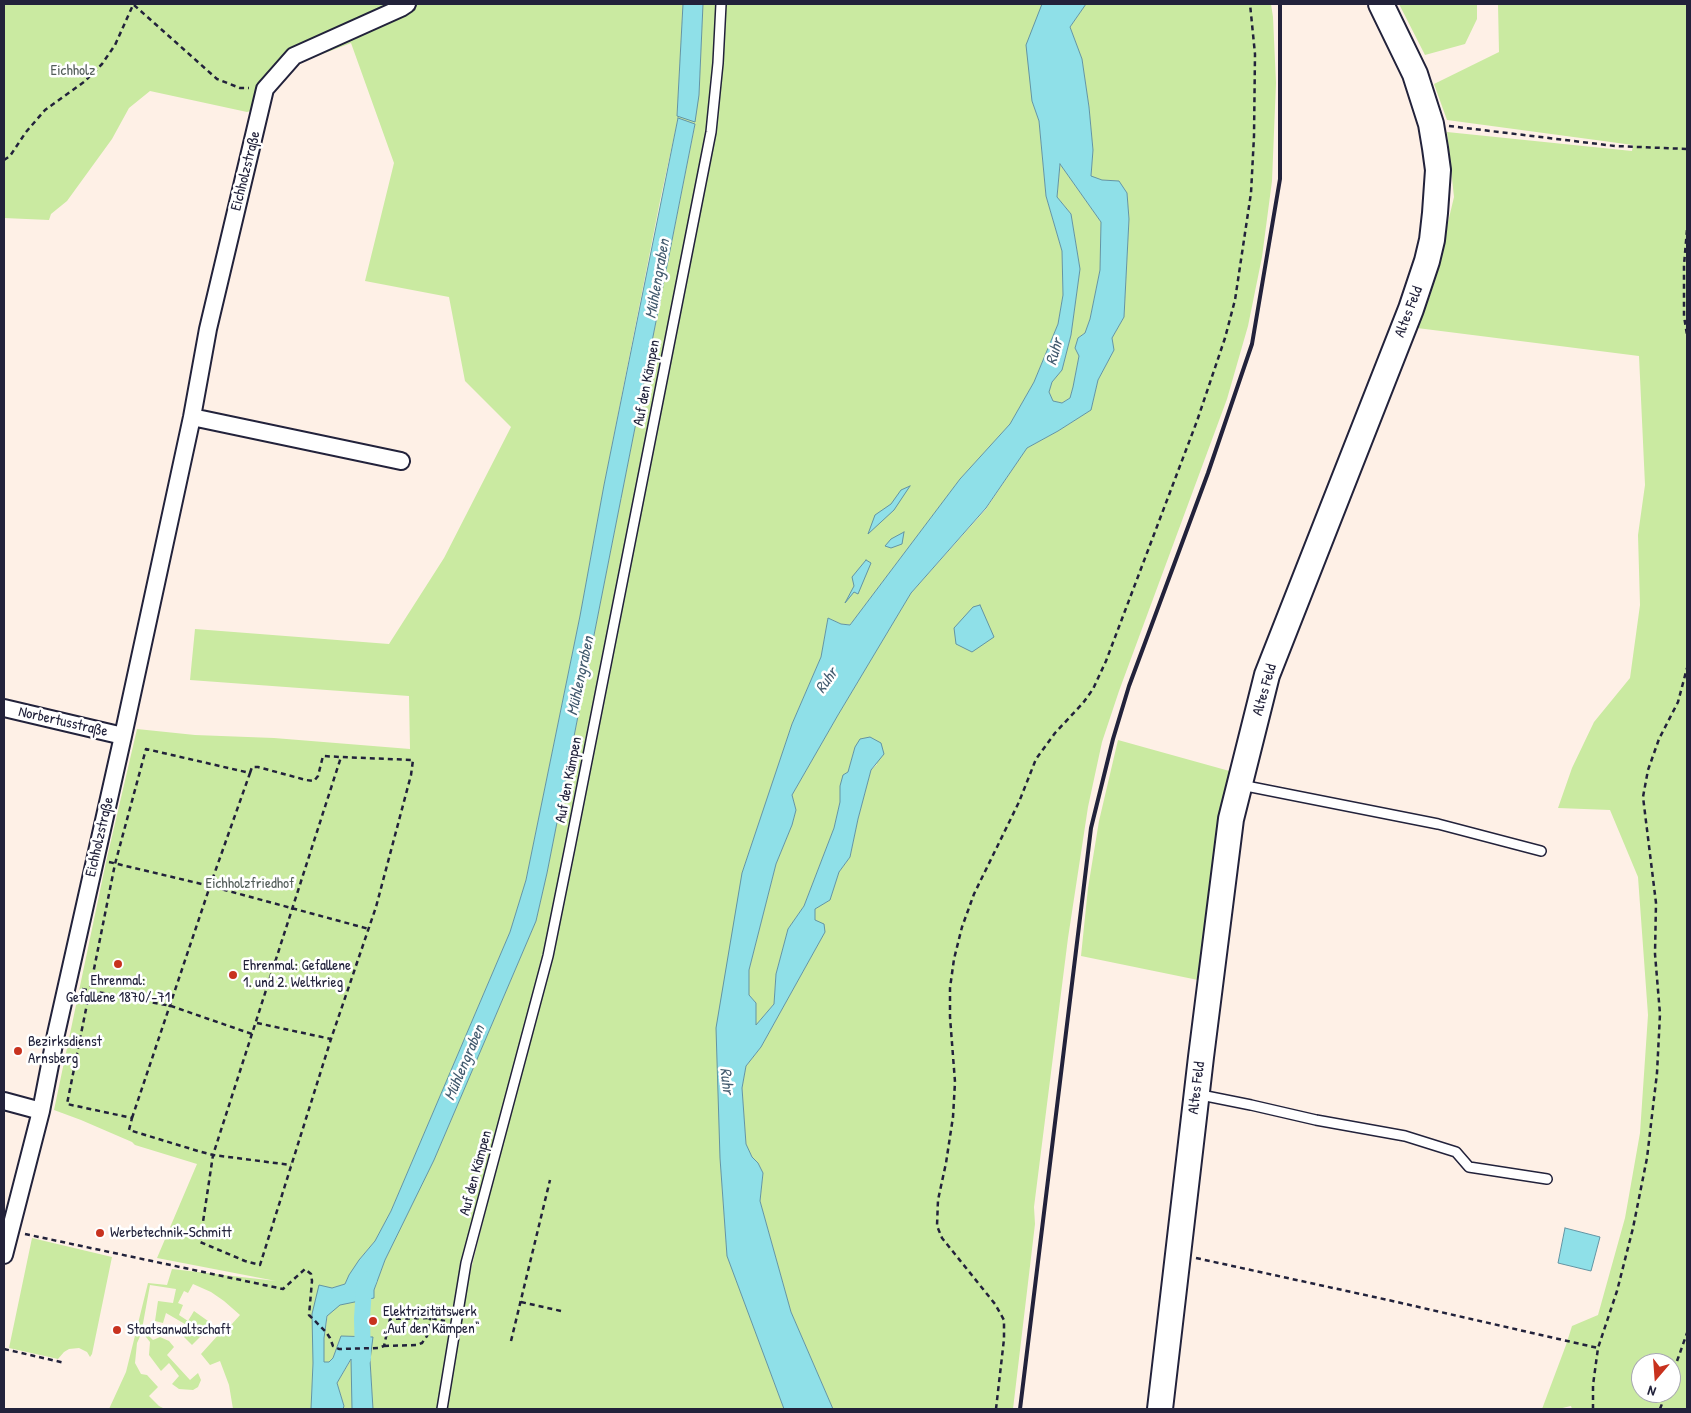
<!DOCTYPE html>
<meta charset="utf-8">
<style>
body{margin:0}
#map{position:relative;width:1691px;height:1413px;overflow:hidden;background:#fef0e6;font-family:"Patrick Hand",sans-serif}
canvas{display:block}
.frame{position:absolute;inset:0;border:5px solid #22223b;pointer-events:none}
.north{position:absolute;left:1631px;top:1353px;width:50px;height:50px;box-sizing:border-box;background:#fff;border:1px solid #a7a7b1;border-radius:50%;rotate:198deg;font-size:14px;font-weight:700;line-height:20px;text-align:center;color:#22223b}
.north::after{content:'';display:block;margin:auto;width:18px;height:22px;background:#c8321e;clip-path:polygon(50% 0,100% 100%,50% 72%,0 100%)}
</style>
<div id="map">
<canvas width="1691" height="1413"></canvas>
<div class="frame"></div>
<div class="north">N</div>
</div>
<script>
const ctx = document.querySelector('canvas').getContext('2d');
ctx.lineJoin = 'round';
function fill(path, color) {
  ctx.fillStyle = color;
  ctx.fill(path, 'evenodd');
}
function poly(rows) {
  const path = new Path2D();
  for (const r of rows) {
    path.moveTo(r[0], r[1]);
    for (let i = 2; i < r.length; i += 2) path.lineTo(r[i], r[i + 1]);
  }
  return path;
}
function strokePath(path, color, width, dash) {
  ctx.strokeStyle = color;
  ctx.lineWidth = width;
  ctx.lineCap = dash ? 'butt' : 'round';
  ctx.setLineDash(dash || []);
  ctx.stroke(path);
}
function write(font, color, halo, rows, align = 'center') {
  ctx.font = font + ' "Patrick Hand",sans-serif';
  ctx.lineWidth = 5;
  ctx.setLineDash([]);
  ctx.textBaseline = 'middle';
  ctx.strokeStyle = halo;
  ctx.fillStyle = color;
  for (const [text, x, y, turn = 0] of rows) {
    ctx.save();
    ctx.translate(x, y);
    ctx.rotate((+turn || 0) * Math.PI / 180);
    ctx.textAlign = isNaN(turn) ? turn : align;
    if (halo) ctx.strokeText(text, 0, 0);
    ctx.fillText(text, 0, 0);
    ctx.restore();
  }
}
fill(poly([
 [4,4,683,4,677,116,699,95,703,4,717,4,716,48,709,115,699,173,666,336,560,880,544,953,457,1287,437,1409,373,1409,370,1360,372,1337,341,1336,333,1358,329,1362,324,1362,324,1338,332,1288,313,1363,311,1409,233,1409,229,1385,220,1361,210,1365,201,1354,220,1333,224,1337,233,1327,231,1325,240,1315,224,1301,211,1292,193,1284,188,1293,184,1291,178,1303,183,1305,179,1315,188,1321,194,1311,208,1321,209,1328,192,1345,184,1337,190,1327,166,1313,163,1323,155,1321,158,1301,173,1303,176,1289,150,1285,142,1329,153,1340,160,1337,169,1341,174,1347,167,1355,190,1380,198,1373,201,1380,198,1387,193,1390,179,1389,172,1384,179,1376,169,1363,161,1371,149,1355,150,1342,142,1332,137,1343,135,1363,141,1374,147,1375,158,1387,149,1396,159,1406,165,1409,109,1409,126,1372,148,1283,167,1285,172,1269,276,1281,157,1258,197,1164,135,1145,132,1142,81,1120,54,1110,106,862,137,729,195,735,274,738,410,749,409,696,190,680,195,629,389,644,444,558,511,427,465,381,449,297,365,281,394,163,351,43,291,66,277,86,268,106,247,112,150,91,129,108,112,139,67,201,51,214,49,220,4,218],
 [678,118,695,125,547,873,536,921,434,1160,385,1260,374,1290,340,1305,332,1288,345,1284,349,1275,359,1260,375,1241,391,1211,510,932,526,880,580,616,604,485,660,201],
 [724,4,1042,4,1032,101,1039,121,1046,196,1062,251,1063,295,1058,324,1034,382,1010,424,960,479,850,625,841,624,828,618,821,657,792,724,742,873,720,1158,727,1255,784,1409,447,1409,467,1285,559,919,636,540,663,384,715,131],
 [1086,4,1271,4,1273,17,1276,83,1272,181,1262,257,1248,326,1227,399,1119,691,1102,742,1088,807,1068,938,1034,1207,1035,1224,1013,1409,833,1409,791,1312,760,1201,763,1173,758,1163,752,1157,746,1144,742,1088,746,1066,761,1047,825,932,815,920,815,908,830,900,839,872,850,857,858,819,871,770,877,764,855,747,848,772,840,786,840,802,834,828,804,906,788,929,776,974,774,1004,756,1025,756,1003,749,995,749,970,776,864,792,825,796,810,792,795,838,715,911,593,986,509,1027,448,1058,431,1091,410,1098,380,1114,350,1112,338,1124,317,1129,219,1127,193,1119,181,1102,180,1091,177,1093,150,1089,107,1082,59,1070,27],
 [1399,4,1477,4,1477,19,1465,44,1425,55],
 [1498,4,1687,4,1687,1409,1572,1409,1571,1406,1558,1409,1542,1409,1566,1345,1572,1326,1598,1315,1625,1218,1640,1133,1648,1015,1638,877,1610,810,1558,808,1572,768,1594,722,1630,678,1640,605,1638,535,1645,485,1639,356,1417,328,1431,293,1454,197,1447,132,1632,151,1633,145,1447,120,1434,84,1499,52],
 [1641,1363,1671,1363,1671,1393,1641,1393],
 [1060,164,1101,222,1100,270,1090,319,1085,333,1078,338,1075,348,1079,356,1073,387,1070,398,1062,403,1053,401,1049,392,1052,382,1062,369,1071,335,1080,269,1071,214,1057,197],
 [1118,740,1233,772,1214,863,1198,980,1081,956,1088,888,1099,821],
 [32,1238,112,1257,92,1354,90,1357,87,1352,79,1348,69,1349,64,1352,58,1359,9,1348],
 [352,1358,352,1409,343,1409,344,1406,337,1383]
]), '#caeaa1');
const water = poly([
 [683,4,703,4,699,95,695,122,677,116,683,4],
 [1042,4,1086,4,1070,27,1082,59,1089,107,1093,150,1091,176,1102,180,1119,181,1127,193,1129,219,1124,317,1112,338,1114,350,1098,380,1091,410,1058,431,1027,448,986,508,911,593,838,715,792,795,796,810,792,825,776,864,749,970,749,995,756,1003,756,1025,774,1004,776,974,788,929,804,906,834,828,840,802,840,786,843,775,848,772,855,747,860,739,870,737,881,743,884,754,871,770,858,819,850,857,839,872,830,900,815,909,815,920,824,924,825,932,761,1047,746,1066,742,1088,746,1144,752,1157,758,1163,763,1173,760,1201,791,1312,833,1409,784,1409,727,1256,720,1158,716,1028,742,873,792,724,821,657,828,618,841,624,850,625,960,479,1010,424,1034,382,1058,324,1063,295,1062,251,1046,196,1039,121,1032,101,1026,45,1042,4],
 [1060,164,1101,222,1100,270,1090,319,1085,333,1078,338,1075,348,1079,356,1073,387,1070,398,1062,403,1053,401,1049,392,1052,382,1062,370,1071,335,1080,269,1071,214,1057,197,1060,164],
 [678,118,695,124,547,873,536,921,434,1160,385,1260,374,1290,374,1298,340,1305,327,1316,324,1338,324,1362,329,1362,333,1358,341,1336,373,1337,370,1360,373,1409,352,1409,351,1359,337,1383,344,1406,343,1409,311,1409,313,1363,312,1314,319,1285,332,1288,345,1284,349,1275,359,1260,375,1241,391,1211,510,932,526,880,580,616,604,485,678,118],
 [910,486,894,510,868,534,875,515,891,504,901,490,910,486],
 [904,532,902,544,891,548,885,546,891,539,904,532],
 [866,560,871,563,858,594,854,592,845,603,854,586,852,577,866,560],
 [980,605,994,637,972,652,956,644,954,628,973,607,980,605],
 [1565,1228,1600,1237,1591,1271,1558,1263,1565,1228]
]);
fill(water, '#8fe0e8');
strokePath(water, '#6394a3', 1);
strokePath(poly([
 [363,1358,362,1318,364,1288,369,1279]
]), '#8fe0e8', 16);
const lane = poly([
 [1241,785,1438,824,1541,851],
 [1196,1094,1251,1105,1316,1120,1405,1136,1456,1152,1469,1167,1547,1179],
 [442,1409,466,1263,548,956,570,847,711,132,718,63,721,4]
]);
const street = poly([
 [192,417,401,461],
 [4,708,123,736],
 [4,1101,41,1111],
 [4,1255,41,1111,56,1034,123,736,192,417,208,329,265,89,294,56,401,8,407,4]
]);
const secondary = poly([
 [1160,1409,1201,1057,1231,819,1267,675,1411,309,1427,261,1432,240,1435,213,1438,170,1435,148,1431,124,1415,74,1381,4]
]);
strokePath(lane, '#22223b', 12);
strokePath(street, '#22223b', 20);
strokePath(secondary, '#22223b', 28);
strokePath(poly([
 [134,5,217,79,240,88,249,88],
 [1449,126,1615,146,1687,149],
 [4,160,10,156,26,132,45,110,84,82,102,64,115,45,133,5,132,4],
 [1687,230,1684,265,1684,316,1687,335],
 [250,773,252,767,258,767,306,780,314,781,318,776,323,756,341,757,413,760,411,775,376,907,331,1039,260,1265,245,1261,200,1242,213,1155,341,757],
 [109,862,210,886,369,929],
 [82,989,171,1006,252,1034],
 [257,1023,331,1039],
 [132,1118,210,886,250,773,146,749,115,864,67,1104,132,1118,129,1130,198,1151,213,1155,291,1165],
 [25,1234,283,1289,305,1269,311,1274,312,1281,309,1315,326,1332,330,1338,333,1346,339,1349,378,1348,384,1346,390,1319,430,1318,445,1321],
 [1196,1258,1388,1300,1598,1348],
 [521,1302,561,1311],
 [511,1341,550,1180],
 [384,1346,417,1345,422,1343,427,1336,430,1318],
 [4,1349,65,1363],
 [1671,1378,1687,1333],
 [996,1409,1004,1339,1004,1320,995,1304,942,1238,937,1226,938,1200,946,1163,953,1117,955,1082,950,1017,950,988,954,959,962,927,974,894,1019,802,1036,759,1055,733,1083,703,1093,689,1106,661,1197,421,1225,338,1235,300,1251,193,1254,136,1255,54,1250,4],
 [1593,1409,1593,1385,1598,1348,1617,1291,1633,1228,1647,1158,1657,1073,1660,1014,1655,954,1656,903,1643,797,1648,770,1659,739,1678,702,1687,668],
 [1660,1409,1666,1393]
]), '#22223b', 2.5, [5, 4]);
strokePath(lane, '#fff', 9);
strokePath(street, '#fff', 16);
strokePath(secondary, '#fff', 24);
strokePath(poly([
 [1020,1409,1091,828,1113,739,1129,686,1208,473,1252,344,1280,179,1280,4]
]), '#22223b', 4);
for (const [x, y, r, color] of [
 [118,964,5,"#c8321e"],
 [233,975,5,"#c8321e"],
 [18,1051,5,"#c8321e"],
 [100,1233,5,"#c8321e"],
 [373,1321,5,"#c8321e"],
 [117,1330,5,"#c8321e"]
]) {
  const dot = new Path2D();
  dot.arc(x, y, r, 0, 2 * Math.PI);
  ctx.fillStyle = color;
  ctx.fill(dot);
  strokePath(dot, '#fff', 2);
}
write('15px', '#545e5a', '#fff', [
 ["Eichholz",73,71],
 ["Eichholzfriedhof",250,884]
]);
write('15px', '#22223b', '#fff', [
 ["Eichholzstraße",246,171,-76],
 ["Altes Feld",1409,312,-69],
 ["Auf den Kämpen",647,383,-79],
 ["Altes Feld",1265,690,-74],
 ["Norbertusstraße",63,722,13],
 ["Auf den Kämpen",569,780,-79],
 ["Eichholzstraße",100,837,-77],
 ["Altes Feld",1197,1088,-83],
 ["Auf den Kämpen",476,1173,-75]
]);
write('15px', '#22223b', '#fff', [
 ["Ehrenmal: Gefallene",243,966],
 ["1. und 2. Weltkrieg",243,983],
 ["Ehrenmal:",118,981,"center"],
 ["Gefallene 1870/-71",118,998,"center"],
 ["Bezirksdienst",28,1042],
 ["Arnsberg",28,1059],
 ["Werbetechnik-Schmitt",110,1233],
 ["Elektrizitätswerk",383,1312],
 ["„Auf den Kämpen“",383,1329],
 ["Staatsanwaltschaft",127,1330]
], 'left');
write('italic 16px', '#435b6f', '#fff', [
 ["Mühlengraben",658,279,-80],
 ["Ruhr",1055,352,-74],
 ["Mühlengraben",581,676,-78],
 ["Ruhr",827,681,-55],
 ["Mühlengraben",465,1063,-67],
 ["Ruhr",726,1081,83]
]);
</script>
